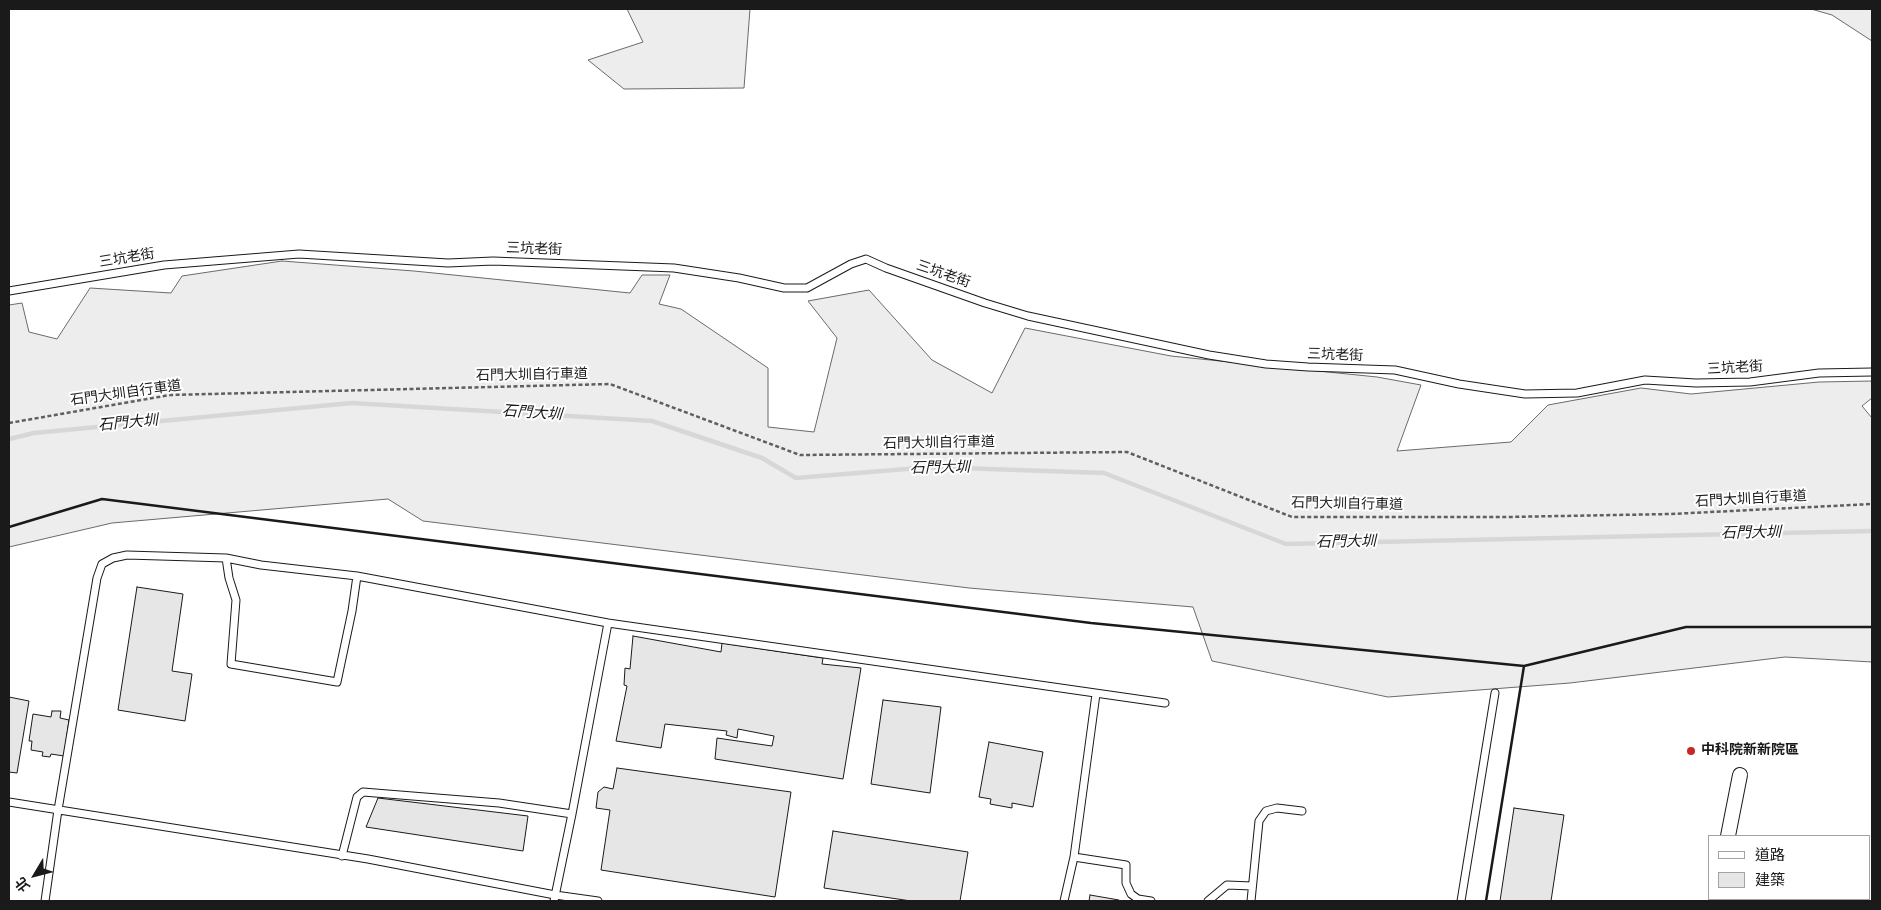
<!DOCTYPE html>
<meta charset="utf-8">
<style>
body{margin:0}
#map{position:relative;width:1881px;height:910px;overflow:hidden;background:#fff;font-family:"Source Sans 3","Noto Sans TC",sans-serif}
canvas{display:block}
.frame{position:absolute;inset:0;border:10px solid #1a1a1a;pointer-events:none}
.legend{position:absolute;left:1708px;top:835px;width:162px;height:65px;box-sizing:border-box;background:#fff;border:1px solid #a3a3a3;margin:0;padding:6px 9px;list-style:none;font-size:15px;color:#1a1a1a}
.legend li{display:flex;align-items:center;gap:10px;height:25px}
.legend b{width:25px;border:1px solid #a3a3a3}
.north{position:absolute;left:10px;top:850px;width:50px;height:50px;-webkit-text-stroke:4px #fff;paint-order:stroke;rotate:233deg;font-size:14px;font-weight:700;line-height:20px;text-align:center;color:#1a1a1a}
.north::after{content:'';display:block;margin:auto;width:18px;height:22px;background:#1a1a1a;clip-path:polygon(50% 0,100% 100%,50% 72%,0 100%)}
</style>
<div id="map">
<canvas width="1881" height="910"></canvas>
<div class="frame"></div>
<ul class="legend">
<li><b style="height:6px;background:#fff"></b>道路</li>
<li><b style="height:14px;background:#e6e6e6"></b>建築</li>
</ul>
<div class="north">北</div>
</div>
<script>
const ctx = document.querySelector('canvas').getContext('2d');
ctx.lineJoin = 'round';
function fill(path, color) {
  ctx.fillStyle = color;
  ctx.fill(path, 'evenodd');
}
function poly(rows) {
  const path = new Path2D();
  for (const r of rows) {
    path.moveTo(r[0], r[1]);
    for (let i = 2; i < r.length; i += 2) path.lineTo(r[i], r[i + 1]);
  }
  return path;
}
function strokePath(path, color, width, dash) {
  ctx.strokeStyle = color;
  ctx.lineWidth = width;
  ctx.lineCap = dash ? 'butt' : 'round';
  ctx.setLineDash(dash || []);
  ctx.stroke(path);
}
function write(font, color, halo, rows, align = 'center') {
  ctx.font = font + ' "Source Sans 3","Noto Sans TC",sans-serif';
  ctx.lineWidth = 4;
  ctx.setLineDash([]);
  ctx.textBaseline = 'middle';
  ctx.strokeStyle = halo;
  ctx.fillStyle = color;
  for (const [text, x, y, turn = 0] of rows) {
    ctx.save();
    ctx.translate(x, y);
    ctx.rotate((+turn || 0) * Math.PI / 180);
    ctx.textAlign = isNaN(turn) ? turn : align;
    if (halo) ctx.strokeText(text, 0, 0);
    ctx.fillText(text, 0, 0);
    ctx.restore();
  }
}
const built = poly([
 [627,9,750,9,744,88,624,89,588,60,643,42,627,9],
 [1811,9,1872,9,1872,41,1832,15,1811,9],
 [282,261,414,271,630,293,642,275,670,275,659,304,681,309,768,368,768,427,814,432,837,338,808,301,869,290,932,360,992,393,1025,328,1171,356,1377,377,1421,385,1397,451,1511,442,1548,405,1641,388,1691,394,1819,382,1872,381,1872,398,1862,406,1872,418,1872,662,1785,657,1570,683,1388,697,1212,661,1193,607,969,588,423,521,388,499,112,523,9,547,9,305,22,303,29,332,57,339,90,288,171,293,182,276,282,261]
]);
fill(built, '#ededed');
strokePath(built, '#6a6a6a', 1);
strokePath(poly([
 [9,439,34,433,352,403,652,421,762,458,796,478,931,467,1104,473,1286,544,1872,531]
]), '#d7d7d7', 4.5);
const building = poly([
 [137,587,183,594,172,671,192,674,185,721,118,710,137,587],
 [633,636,721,652,722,643,823,658,822,664,861,668,843,779,715,759,717,738,772,746,774,736,738,729,737,738,726,735,727,731,665,724,661,748,616,741,627,686,624,685,625,668,630,669,633,636],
 [9,697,29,701,17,773,9,772,9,697],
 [883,700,941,707,930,793,871,784,883,700],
 [52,711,61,711,60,718,69,720,64,756,51,754,50,757,42,756,43,752,31,750,32,741,29,741,33,714,51,717,52,711],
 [989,742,1043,752,1033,807,1012,803,1012,808,990,804,991,799,979,797,989,742],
 [617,768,791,792,775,897,601,870,610,810,596,808,598,792,604,787,613,789,617,768],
 [378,798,528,816,523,851,366,827,378,798],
 [1514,808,1564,815,1551,901,1500,901,1514,808],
 [833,831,968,852,960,901,911,901,824,888,833,831],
 [1090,895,1119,900,1118,901,1089,901,1090,895]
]);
fill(building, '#e6e6e6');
strokePath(building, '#1a1a1a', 1);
const service = poly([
 [9,291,164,265,299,254,448,263,493,261,674,268,739,278,784,288,807,288,851,264,866,259,886,268,985,303,1028,316,1209,355,1266,364,1308,367,1395,370,1459,384,1525,394,1577,393,1645,380,1696,383,1750,382,1819,373,1872,372],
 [226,558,229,578,236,600,231,664,337,682,352,611,357,576],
 [9,802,368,859,555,895,598,901],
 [342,856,357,797,363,792,499,803,572,814],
 [1074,857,1096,694],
 [45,901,58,810,97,578,102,564,113,558,127,555,226,558,261,565,357,576,608,623,1165,703],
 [554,901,572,814,608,623],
 [1064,901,1074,857,1126,865,1126,883,1131,894,1138,899,1151,901],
 [1208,901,1227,885,1252,886],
 [1251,901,1259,821,1266,811,1277,808,1302,811],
 [1461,901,1495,693]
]);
const minor = poly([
 [1728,836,1740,775],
 [1716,901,1716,899]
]);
strokePath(service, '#1a1a1a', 9);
strokePath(minor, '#1a1a1a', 16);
strokePath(poly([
 [9,423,170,395,610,384,800,455,1127,452,1292,517,1506,517,1671,514,1872,504]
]), '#5f5f5f', 2.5, [4, 2.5]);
strokePath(service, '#fff', 7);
strokePath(minor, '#fff', 14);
strokePath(poly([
 [9,527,102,499,1091,623,1524,666,1686,627,1872,627],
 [1486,901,1524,666]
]), '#1a1a1a', 2.5);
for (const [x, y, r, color] of [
 [1691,751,5,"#c62828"]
]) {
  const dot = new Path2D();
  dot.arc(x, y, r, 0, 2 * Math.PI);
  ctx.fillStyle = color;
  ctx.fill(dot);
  strokePath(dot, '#fff', 2);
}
write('14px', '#1a1a1a', '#fff', [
 ["三坑老街",534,250,2],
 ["三坑老街",127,259,-9],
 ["三坑老街",943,275,19],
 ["三坑老街",1335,356,2],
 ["三坑老街",1735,369,-3],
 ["石門大圳自行車道",532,376,-1],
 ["石門大圳自行車道",126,394,-8],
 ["石門大圳自行車道",939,444,-1],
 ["石門大圳自行車道",1751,500,-3],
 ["石門大圳自行車道",1347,505,1]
]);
write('bold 14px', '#1a1a1a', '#fff', [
 ["中科院新新院區",1701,751]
], 'left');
write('italic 15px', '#1a1a1a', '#fff', [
 ["石門大圳",532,414,4],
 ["石門大圳",128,424,-5],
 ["石門大圳",940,469,-1],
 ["石門大圳",1751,534,-1],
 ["石門大圳",1346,543,-1]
]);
</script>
